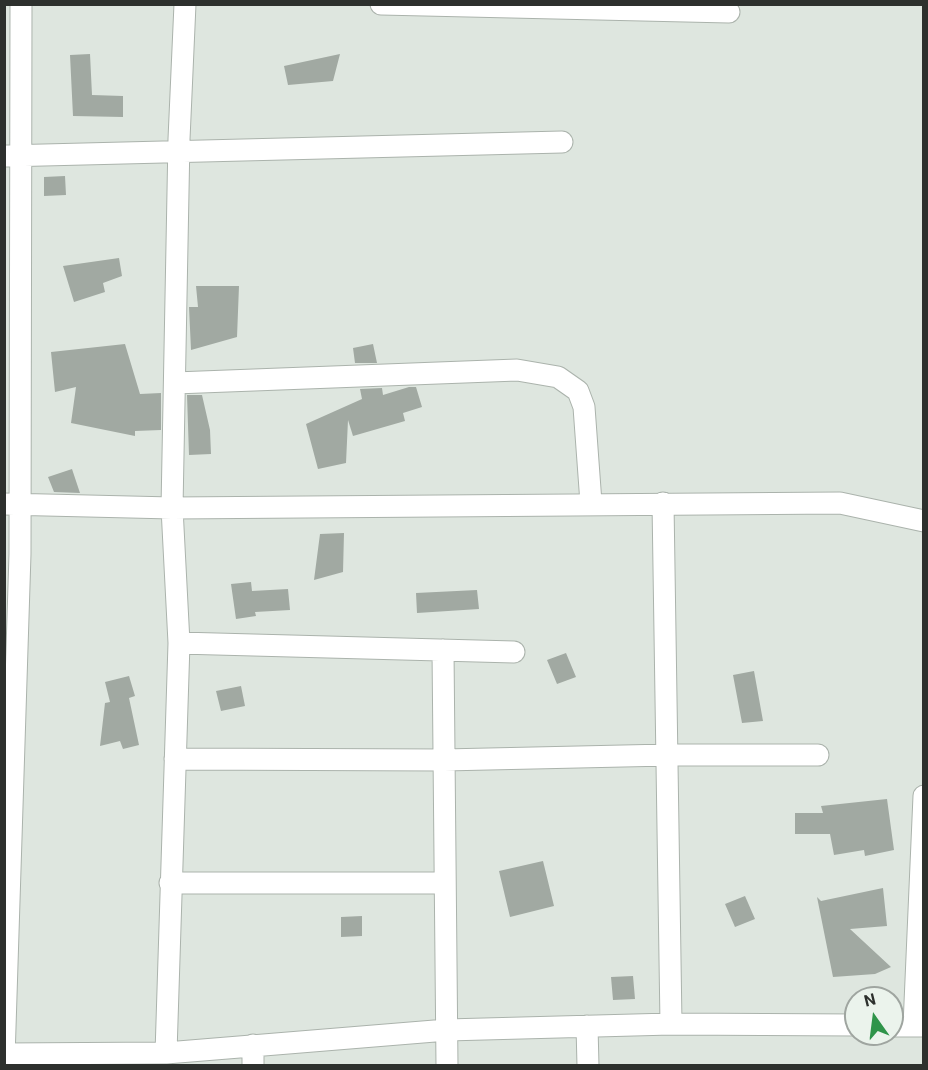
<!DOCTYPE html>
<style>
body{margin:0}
#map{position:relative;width:928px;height:1070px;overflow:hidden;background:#dee6df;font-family:Roboto,sans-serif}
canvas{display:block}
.frame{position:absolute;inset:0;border:6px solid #2d302d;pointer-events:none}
.north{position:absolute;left:844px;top:986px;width:60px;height:60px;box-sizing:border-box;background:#ebf3ec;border:2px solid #9fa5a0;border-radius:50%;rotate:346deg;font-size:16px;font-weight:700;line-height:24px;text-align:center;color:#2d302d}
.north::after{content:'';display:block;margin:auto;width:21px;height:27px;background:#2f944a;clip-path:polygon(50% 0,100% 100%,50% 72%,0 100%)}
</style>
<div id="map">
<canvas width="928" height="1070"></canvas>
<div class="frame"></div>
<div class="north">N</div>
</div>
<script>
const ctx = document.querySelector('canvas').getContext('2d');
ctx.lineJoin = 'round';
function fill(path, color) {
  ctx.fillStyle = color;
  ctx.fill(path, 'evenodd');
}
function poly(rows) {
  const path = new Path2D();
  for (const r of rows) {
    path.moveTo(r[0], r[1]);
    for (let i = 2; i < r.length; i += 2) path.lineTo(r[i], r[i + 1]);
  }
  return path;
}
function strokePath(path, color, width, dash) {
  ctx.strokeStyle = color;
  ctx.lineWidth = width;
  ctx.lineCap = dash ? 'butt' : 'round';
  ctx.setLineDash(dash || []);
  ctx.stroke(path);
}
fill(poly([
 [90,54,92,95,123,96,123,117,73,116,70,55],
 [340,54,333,81,288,85,284,66],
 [65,176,66,195,44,196,44,177],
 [119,258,122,276,103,283,105,292,74,302,63,266],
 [196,286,239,286,237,337,191,350,189,307,198,307],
 [125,344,140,394,161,393,161,430,135,431,135,436,71,423,76,387,55,392,51,352],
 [373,344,377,363,355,363,353,348],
 [409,387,416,387,422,407,403,413,405,421,353,436,348,420,346,463,318,469,306,424,362,399,360,389,382,388,383,395],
 [187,395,202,395,210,430,211,454,189,455],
 [72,469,80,493,54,492,48,477],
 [344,533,343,572,314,580,320,534],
 [251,582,252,591,288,589,290,610,255,612,256,616,236,619,231,584],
 [477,590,479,609,417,613,416,593],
 [566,653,576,677,557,684,547,660],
 [754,671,763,721,742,723,733,675],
 [129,676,135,696,129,698,139,745,123,749,120,741,100,746,105,703,110,702,105,682],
 [241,686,245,706,221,711,216,691],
 [887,799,894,850,865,856,864,850,834,855,830,834,795,834,795,813,823,813,821,806],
 [543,861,554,906,510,917,499,871],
 [883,888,887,926,850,929,891,967,875,974,833,977,817,897,821,901],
 [745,896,755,919,735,927,725,904],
 [362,916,362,936,341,937,341,917],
 [633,976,635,999,613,1000,611,977]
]), '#a1a9a2');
const minor = poly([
 [381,4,729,12],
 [4,156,562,142],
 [175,383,517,370,558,377,578,391,584,407,591,503],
 [663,503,671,1024],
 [4,504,172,508,840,503,924,521],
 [179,643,514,652],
 [443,650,447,1066],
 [175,759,444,760,668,755,818,755],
 [170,883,443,883],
 [587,1026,588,1066],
 [892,1026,924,1026],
 [914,1026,924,796],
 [253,1045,253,1066],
 [166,1053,179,643,172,508,179,139,185,4],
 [4,1054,166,1053,447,1030,671,1024,856,1025],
 [4,1059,20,554,21,4]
]);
strokePath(minor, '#abb3ac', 23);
strokePath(minor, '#fff', 21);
</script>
